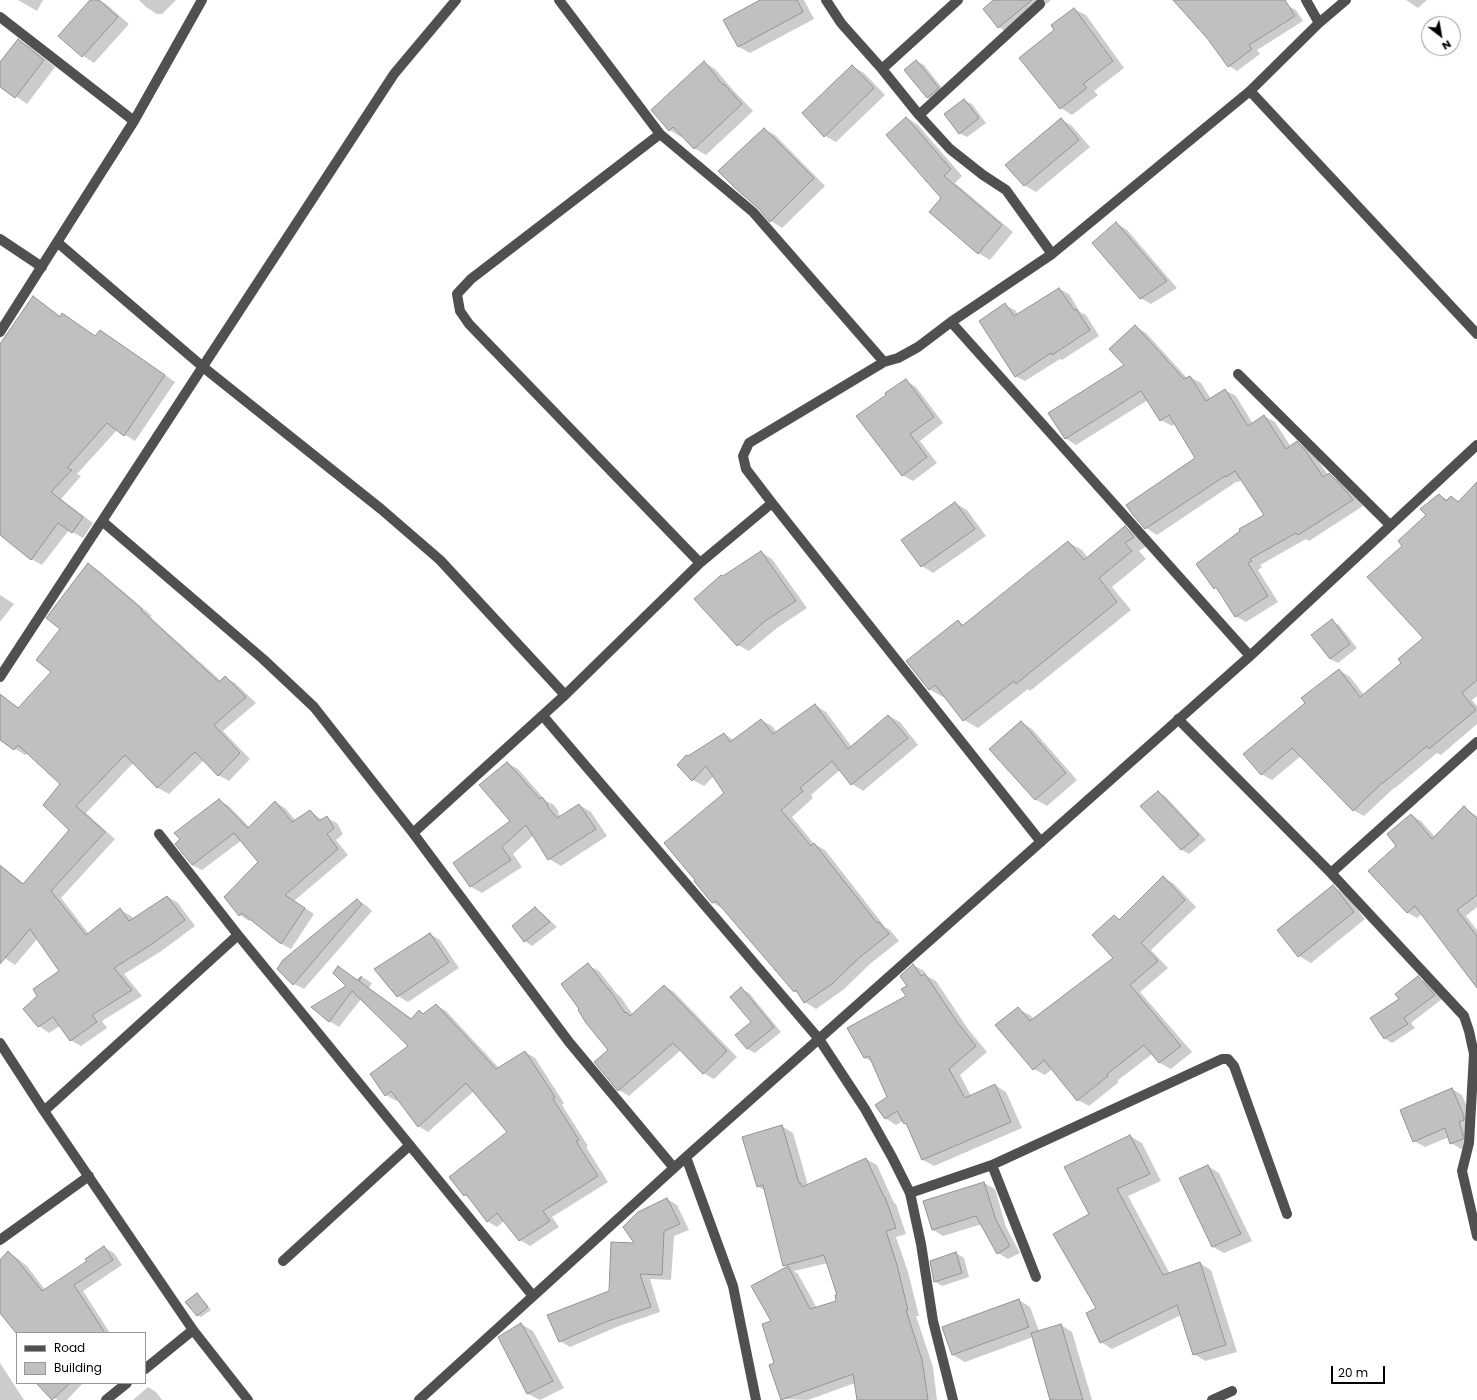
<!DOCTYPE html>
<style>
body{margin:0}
#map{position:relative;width:1477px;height:1400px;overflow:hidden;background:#fff;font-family:Poppins,sans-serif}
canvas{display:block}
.legend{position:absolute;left:16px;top:1332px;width:130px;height:52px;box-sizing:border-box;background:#fff;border:1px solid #999;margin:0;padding:5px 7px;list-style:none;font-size:12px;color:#000}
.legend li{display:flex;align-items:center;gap:8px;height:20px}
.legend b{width:20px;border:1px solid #999}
.north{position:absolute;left:1421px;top:16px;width:40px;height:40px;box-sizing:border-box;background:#fff;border:1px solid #999;border-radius:50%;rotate:149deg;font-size:11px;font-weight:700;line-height:16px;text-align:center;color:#000}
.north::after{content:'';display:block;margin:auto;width:14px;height:18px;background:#000;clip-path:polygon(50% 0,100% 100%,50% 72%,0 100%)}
.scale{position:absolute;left:1331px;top:1366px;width:54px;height:18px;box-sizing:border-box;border:2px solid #000;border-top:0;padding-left:5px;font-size:12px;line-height:14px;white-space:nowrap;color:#000;-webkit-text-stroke:3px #fff;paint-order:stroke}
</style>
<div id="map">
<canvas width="1477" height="1400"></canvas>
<ul class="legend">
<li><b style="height:5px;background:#505050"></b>Road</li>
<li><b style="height:11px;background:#c0c0c0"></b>Building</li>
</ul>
<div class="north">N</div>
<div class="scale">20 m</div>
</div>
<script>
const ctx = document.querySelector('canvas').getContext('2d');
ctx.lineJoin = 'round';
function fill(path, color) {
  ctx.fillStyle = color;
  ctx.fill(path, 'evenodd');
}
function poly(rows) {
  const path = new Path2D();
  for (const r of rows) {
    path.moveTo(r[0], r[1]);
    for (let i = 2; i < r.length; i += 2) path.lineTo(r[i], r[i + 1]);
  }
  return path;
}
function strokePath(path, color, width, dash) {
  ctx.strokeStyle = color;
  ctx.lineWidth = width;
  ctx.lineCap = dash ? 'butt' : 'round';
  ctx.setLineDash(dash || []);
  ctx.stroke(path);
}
fill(poly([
 [18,0,43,0,37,11],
 [91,0,99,0,106,4,129,24,94,63,83,56,60,36],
 [139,0,176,0,162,14,157,14,146,7],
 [762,0,804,0,814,19,750,53,739,47,724,20],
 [995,0,1051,0,1010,34,999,27],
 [1173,0,1277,0,1296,10,1303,21,1257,50,1260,54,1237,71,1229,66,1208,37],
 [1406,0,1427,0,1418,8],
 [1074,9,1086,15,1124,68,1094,91,1098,95,1072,115,1061,108],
 [18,40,30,47,55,67,27,104,0,85,0,64],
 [916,61,924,65,946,93,936,102,928,98,905,70],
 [704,62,715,69,733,90,753,111,706,155,694,148,683,135,681,137,670,130],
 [852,66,864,73,885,95,836,142,825,136],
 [964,100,972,104,986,123,967,137,959,133],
 [907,118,918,125,962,176,955,183,1013,232,990,260,978,253,942,198],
 [1061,119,1072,126,1090,147,1036,192,1024,185],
 [764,129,775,135,825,186,782,228,771,221],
 [1116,223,1127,230,1177,288,1151,304,1140,298],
 [1059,289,1069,294,1080,312,1086,315,1099,336,1062,360,1060,359,1025,381,1015,376,1005,305,1015,310,1018,315],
 [33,298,44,304,61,317,62,314,96,337,111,338,175,382,135,441,117,430,77,474,81,476,61,499,93,523,83,538,69,530,42,565,31,559,0,533,0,345],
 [1135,326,1146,333,1187,378,1190,377,1201,383,1211,399,1225,390,1236,396,1253,424,1264,416,1275,422,1291,447,1297,443,1308,449,1316,457,1328,475,1329,475,1340,481,1358,499,1363,506,1309,541,1306,539,1260,565,1262,567,1258,570,1278,602,1246,622,1235,616,1219,590,1215,588,1241,531,1266,515,1242,480,1238,482,1236,482,1157,535,1146,528,1133,514,1197,458,1175,424,1172,426,1161,420,1148,400,1076,445,1065,438,1126,365],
 [906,381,916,387,943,423,920,441,937,463,913,481,902,475,888,395],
 [1477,484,1477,696,1472,700,1477,706,1477,724,1441,755,1437,753,1395,788,1394,788,1364,816,1353,810,1301,756,1272,780,1261,774,1306,703,1339,670,1350,677,1364,695,1403,663,1425,638,1403,546,1427,515,1439,495,1448,500,1451,497,1460,502],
 [955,503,967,510,986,536,933,573,922,566],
 [1125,527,1139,535,1148,545,1139,551,1146,559,1112,587,1131,610,1030,691,1028,689,978,728,964,720,945,696,943,697,929,689,958,621,964,625,1068,542,1082,550,1088,558],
 [761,552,772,559,807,608,777,628,749,651,738,645],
 [88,564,98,570,152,616,150,617,221,681,225,677,235,683,256,703,223,731,250,759,229,781,218,775,204,760,169,794,158,788,134,762,86,813,115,839,61,898,89,934,120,910,131,916,134,920,168,897,178,903,195,926,160,952,124,974,142,996,102,1021,107,1028,81,1046,70,1040,60,1026,49,1033,39,1026,39,996,61,971,38,938,15,965,0,955,0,864,24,884,70,830,61,784,28,753,25,755,0,739,0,699,2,696,19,708,53,672,62,629],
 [0,595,14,604,0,622],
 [1332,621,1339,625,1357,648,1338,663,1330,659],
 [815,705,826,712,852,747,889,716,900,722,918,745,863,791,852,784,840,770,811,795,813,798,792,817,814,844,825,850,885,927,890,930,899,941,871,963,843,990,816,1009,805,1002,800,994,794,991,724,909,713,903,695,882,725,793,714,776,704,786,693,780,688,757,724,734,734,740,761,720,772,726,777,733],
 [1021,722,1032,729,1077,780,1047,806,1035,799],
 [507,763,518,769,546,801,554,805,559,812,558,813,561,817,579,805,591,812,607,836,561,866,549,859,534,835,513,854,522,867,482,893,470,886,512,821],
 [1158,792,1165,796,1206,840,1189,854,1182,850,1141,806],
 [219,800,229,806,250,828,275,802,285,808,296,821,310,811,322,820,327,818,337,823,343,834,336,840,348,855,294,901,314,914,291,949,282,944,251,919,249,921,240,915,260,862,242,840,202,870,192,865],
 [1464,808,1477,816,1477,907,1466,916,1477,930,1477,986,1422,914,1417,918,1408,913,1370,871,1398,846,1411,815,1421,821,1435,837],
 [1163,877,1174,884,1196,907,1151,950,1168,968,1140,992,1192,1052,1171,1069,1160,1063,1152,1054,1117,1081,1119,1082,1089,1106,1078,1100,1052,1069,1045,1075,1034,1069,1018,1009,1030,1015,1034,1020,1114,958,1115,916,1121,920],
 [1333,887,1344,893,1365,919,1311,963,1299,956,1278,930],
 [357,900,367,906,372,911,304,989,294,984],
 [535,908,542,913,557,927,532,946,525,941,513,926],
 [430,934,440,940,459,968,408,1002,398,996],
 [588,965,599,971,617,994,620,996,633,1015,664,986,674,992,737,1057,714,1079,703,1073,681,1050,629,1096,619,1090],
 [913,965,924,971,927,976,936,981,968,1029,987,1052,960,1075,971,1096,995,1085,1006,1092,1022,1128,934,1166,923,1160,908,1125,903,1121,896,1125,885,1118,888,1097,873,1062,865,1058,907,996,908,986],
 [338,967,358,980,362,977,372,983,369,988,412,1019,419,1011,424,1014,436,1005,446,1011,499,1068,525,1052,535,1058,564,1103,562,1105,588,1146,586,1147,608,1182,552,1217,559,1227,530,1246,520,1240,504,1221,497,1227,487,1221,470,1198,464,1195,508,1132,474,1091,428,1132,418,1126,398,1099,396,1101,386,1095,409,1046,361,999,339,1027,329,1021,348,986],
 [1418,978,1426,982,1442,999,1411,1023,1415,1028,1392,1043,1384,1038,1401,999],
 [741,989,749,993,781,1032,755,1053,747,1049,752,1022],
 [1452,1089,1462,1095,1474,1123,1473,1145,1461,1149,1451,1143,1449,1137,1425,1147,1414,1141],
 [782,1126,793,1133,808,1185,866,1159,877,1165,894,1203,896,1204,906,1234,896,1237,908,1272,919,1316,916,1316,933,1367,937,1400,858,1400,855,1383,808,1400,782,1399,776,1364,772,1322,788,1267,784,1265,766,1191,757,1186],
 [828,1263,839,1295,838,1302,817,1308,798,1274,794,1271],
 [1130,1136,1142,1143,1161,1181,1128,1196,1170,1274,1199,1263,1211,1270,1237,1352,1205,1361,1194,1354,1181,1315,1112,1349,1101,1342,1091,1214],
 [1208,1166,1219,1173,1252,1241,1224,1253,1213,1247],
 [984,1183,995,1189,1006,1227,1020,1253,1008,1259,998,1253,982,1224,943,1236,933,1230],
 [667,1199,677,1205,689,1230,674,1236,671,1280,650,1279,660,1312,619,1326,570,1347,560,1341,610,1291,636,1244],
 [105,1248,114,1253,122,1265,83,1291,110,1333,17,1333,3,1316,0,1314,0,1261,8,1252,17,1258,27,1266,45,1290,88,1261],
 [956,1253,964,1258,969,1277,942,1286,934,1281],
 [197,1294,200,1296,211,1310,201,1317,197,1315],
 [1019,1300,1030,1307,1039,1331,1061,1325,1072,1332,1092,1400,1051,1400,1033,1337,965,1362,953,1355,943,1328],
 [521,1324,533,1331,564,1388,540,1400,528,1394,500,1337],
 [0,1363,24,1400,0,1400],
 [45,1383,83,1383,67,1400,58,1400,54,1398],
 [148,1387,156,1392,162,1400,133,1400]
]), '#0003');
const building = poly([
 [90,0,99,0,118,17,82,57,58,36,90,0],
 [760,0,797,0,803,12,738,47,723,20,760,0],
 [993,0,1032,0,998,28,983,9,993,0],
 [1173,0,1285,0,1295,16,1249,45,1252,49,1228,67,1207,38,1173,0],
 [1074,8,1113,61,1083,84,1087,88,1060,109,1019,58,1054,30,1051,25,1074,8],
 [18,39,44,60,15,98,0,87,0,62,18,39],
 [916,60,939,88,927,98,904,70,916,60],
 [704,61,723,85,724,84,742,104,694,149,673,127,669,131,651,110,704,61],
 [852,65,874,88,824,137,802,113,852,65],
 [964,99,979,118,959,134,944,114,964,99],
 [906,117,951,169,944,176,1002,225,978,254,929,212,941,198,886,135,906,117],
 [1061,118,1079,140,1024,186,1005,165,1061,118],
 [764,128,814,178,770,222,758,208,735,188,718,171,764,128],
 [1116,222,1167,281,1140,299,1092,243,1116,222],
 [1059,288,1074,310,1076,309,1090,330,1052,355,1051,353,1015,377,979,321,1005,303,1014,316,1059,288],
 [33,296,60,317,62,313,95,336,100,330,165,375,124,436,107,423,67,468,72,470,51,492,83,517,72,533,58,523,31,560,0,535,0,344,33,296],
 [1135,325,1184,379,1190,376,1206,401,1225,389,1248,426,1264,415,1286,449,1297,441,1305,450,1323,477,1329,473,1347,492,1353,500,1298,535,1296,533,1250,559,1252,561,1248,563,1268,596,1235,617,1216,587,1214,589,1196,564,1240,531,1239,529,1264,515,1235,471,1226,477,1225,476,1145,529,1133,515,1126,505,1195,458,1169,415,1160,421,1141,391,1065,439,1048,413,1124,365,1109,349,1135,325],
 [906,379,934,417,910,434,927,457,902,476,856,416,886,395,885,393,906,379],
 [1477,482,1477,680,1462,693,1476,710,1429,749,1427,746,1383,783,1383,782,1353,811,1292,748,1261,775,1243,754,1305,703,1301,698,1339,669,1360,697,1401,663,1398,659,1423,638,1367,577,1402,546,1398,541,1426,515,1420,509,1439,494,1446,501,1451,496,1458,502,1477,482],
 [955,502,975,529,921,567,901,540,955,502],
 [1125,526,1134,537,1125,543,1132,551,1099,578,1117,602,1016,684,1014,681,963,721,935,685,929,690,906,661,958,620,962,626,1068,541,1084,560,1125,526],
 [761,551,796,601,765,621,737,646,694,599,721,575,723,576,761,551],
 [88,563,142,609,141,610,219,682,225,676,246,697,214,725,240,753,218,776,195,752,157,788,125,755,76,806,105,832,51,891,86,935,120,908,129,921,167,896,185,920,149,946,114,968,132,990,92,1015,97,1022,70,1041,53,1017,38,1027,23,1009,37,996,33,989,59,971,30,929,0,964,0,866,23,884,69,830,43,805,60,784,18,745,14,750,0,740,0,694,18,708,51,672,36,660,60,629,46,618,88,563],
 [1332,619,1350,644,1330,659,1311,635,1332,619],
 [815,704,848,749,888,715,908,738,851,785,832,761,800,788,803,791,781,810,811,846,814,843,877,923,879,922,889,934,860,957,832,984,804,1003,796,990,794,992,716,901,712,903,694,881,695,880,664,843,724,793,706,766,692,781,677,765,686,755,688,756,724,733,730,742,761,719,773,734,815,704],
 [1021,721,1066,773,1035,800,989,749,1021,721],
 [507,762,540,799,542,797,548,805,547,806,557,818,579,804,596,829,548,860,526,825,502,847,511,860,470,887,453,863,510,821,479,785,507,762],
 [1158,791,1199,835,1181,850,1140,806,1158,791],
 [219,799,248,828,275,801,292,822,310,810,319,821,327,816,334,828,327,834,338,849,285,895,305,908,281,944,242,913,239,916,224,897,258,862,234,833,192,865,175,844,180,839,174,833,219,799],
 [1464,806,1477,819,1477,895,1457,910,1477,936,1477,988,1415,906,1407,913,1368,871,1396,846,1387,834,1411,814,1432,839,1464,806],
 [1163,876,1185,900,1141,943,1158,961,1130,985,1181,1046,1159,1063,1144,1045,1107,1074,1108,1076,1077,1101,1044,1060,1033,1070,995,1025,1018,1007,1030,1021,1113,958,1092,935,1114,915,1119,920,1163,876],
 [1333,885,1354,912,1298,957,1277,930,1333,885],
 [357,899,362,904,293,985,277,969,283,960,357,899],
 [535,907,550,922,524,942,512,926,535,907],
 [430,933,449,962,397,997,374,969,430,933],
 [588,963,608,989,609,989,625,1013,626,1012,630,1016,664,985,727,1051,703,1074,673,1043,618,1091,594,1062,608,1050,586,1023,578,1010,579,1009,561,984,588,963],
 [913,964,921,976,925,974,957,1022,976,1046,949,1069,965,1098,995,1084,1011,1122,922,1160,906,1123,904,1124,897,1111,885,1119,875,1105,887,1097,869,1056,864,1058,847,1028,906,996,901,989,907,986,900,976,913,964],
 [338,966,357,980,362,976,359,981,411,1019,419,1010,423,1014,436,1004,496,1069,525,1051,555,1097,553,1099,579,1140,576,1141,598,1176,543,1211,550,1221,519,1241,497,1213,487,1222,466,1194,464,1196,449,1177,507,1132,466,1083,418,1127,391,1091,385,1096,370,1074,408,1046,352,991,329,1022,311,1007,346,986,333,973,338,966],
 [1418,976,1435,995,1404,1018,1408,1024,1384,1039,1370,1018,1399,999,1395,994,1418,976],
 [741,987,774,1027,747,1049,735,1035,751,1022,730,997,741,987],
 [1452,1088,1464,1116,1464,1120,1459,1122,1463,1134,1463,1139,1450,1144,1445,1128,1413,1142,1400,1110,1452,1088],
 [782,1125,799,1183,801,1183,802,1187,866,1158,884,1197,885,1197,896,1228,886,1231,897,1265,908,1310,906,1310,922,1360,928,1400,857,1400,853,1374,781,1400,769,1365,774,1363,762,1324,771,1321,751,1286,788,1266,810,1309,836,1301,835,1295,837,1295,824,1255,783,1266,763,1185,757,1187,742,1137,782,1125],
 [1130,1135,1150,1174,1117,1189,1163,1275,1200,1262,1226,1345,1193,1355,1177,1305,1100,1343,1086,1313,1096,1308,1053,1234,1089,1214,1064,1167,1130,1135],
 [1208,1165,1241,1234,1212,1247,1179,1178,1208,1165],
 [984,1182,996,1220,1010,1246,997,1254,976,1216,932,1230,923,1201,984,1182],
 [667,1198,680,1224,664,1231,662,1275,640,1274,651,1307,608,1321,559,1342,547,1315,609,1291,611,1242,634,1243,623,1227,638,1212,667,1198],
 [104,1246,113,1260,74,1285,105,1333,16,1333,0,1313,0,1260,8,1251,17,1260,42,1291,87,1261,85,1259,104,1246],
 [956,1252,962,1273,934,1282,930,1261,956,1252],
 [197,1293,208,1307,197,1316,185,1302,197,1293],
 [1019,1299,1029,1327,952,1355,942,1327,1019,1299],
 [521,1323,553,1381,527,1394,498,1337,521,1323],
 [1061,1324,1083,1400,1050,1400,1031,1333,1061,1324],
 [36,1383,70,1383,52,1400,36,1383]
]);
fill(building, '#c0c0c0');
strokePath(building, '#949494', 1);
strokePath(poly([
 [559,0,660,134,753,212,884,362],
 [1306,0,1319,23],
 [0,17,134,121],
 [882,69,958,0],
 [1250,91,1477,334],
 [919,115,1040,4],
 [660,134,471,279,457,294,460,311,469,324,700,563],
 [0,239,42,267],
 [57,242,203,367,381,509,440,560,565,695],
 [1052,254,1250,91,1319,23,1346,0],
 [951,322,1250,656],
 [0,332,134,121,202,0],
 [1238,374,1390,525],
 [772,503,1041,842],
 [102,521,394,74,456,0],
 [0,677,102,521,263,659,314,707,413,833,565,695,700,563,772,503,746,469,743,456,749,443,884,362,898,358,918,347,951,322,1052,254,1006,190,983,175,950,149,919,115,882,69,841,23,826,0],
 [543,716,819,1039,865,1109,892,1157,910,1193,921,1244,933,1321,953,1400],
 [1178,719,1331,873,1464,1016,1469,1031,1474,1054,1469,1143,1462,1171,1477,1236],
 [413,833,569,1042,674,1168],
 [159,834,238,935,533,1296],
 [1331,873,1477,742],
 [0,1043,44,1111,193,1330,248,1400],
 [44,1111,238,935],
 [686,1157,733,1286,756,1400],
 [992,1165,1036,1277],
 [910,1193,992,1165,1222,1059,1228,1059,1234,1066,1287,1214],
 [0,1240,89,1176],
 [283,1261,410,1145],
 [145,1369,193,1330],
 [106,1400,127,1383],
 [419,1400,686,1157,1250,656,1477,445],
 [1212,1400,1232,1391]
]), '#505050', 10);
</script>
